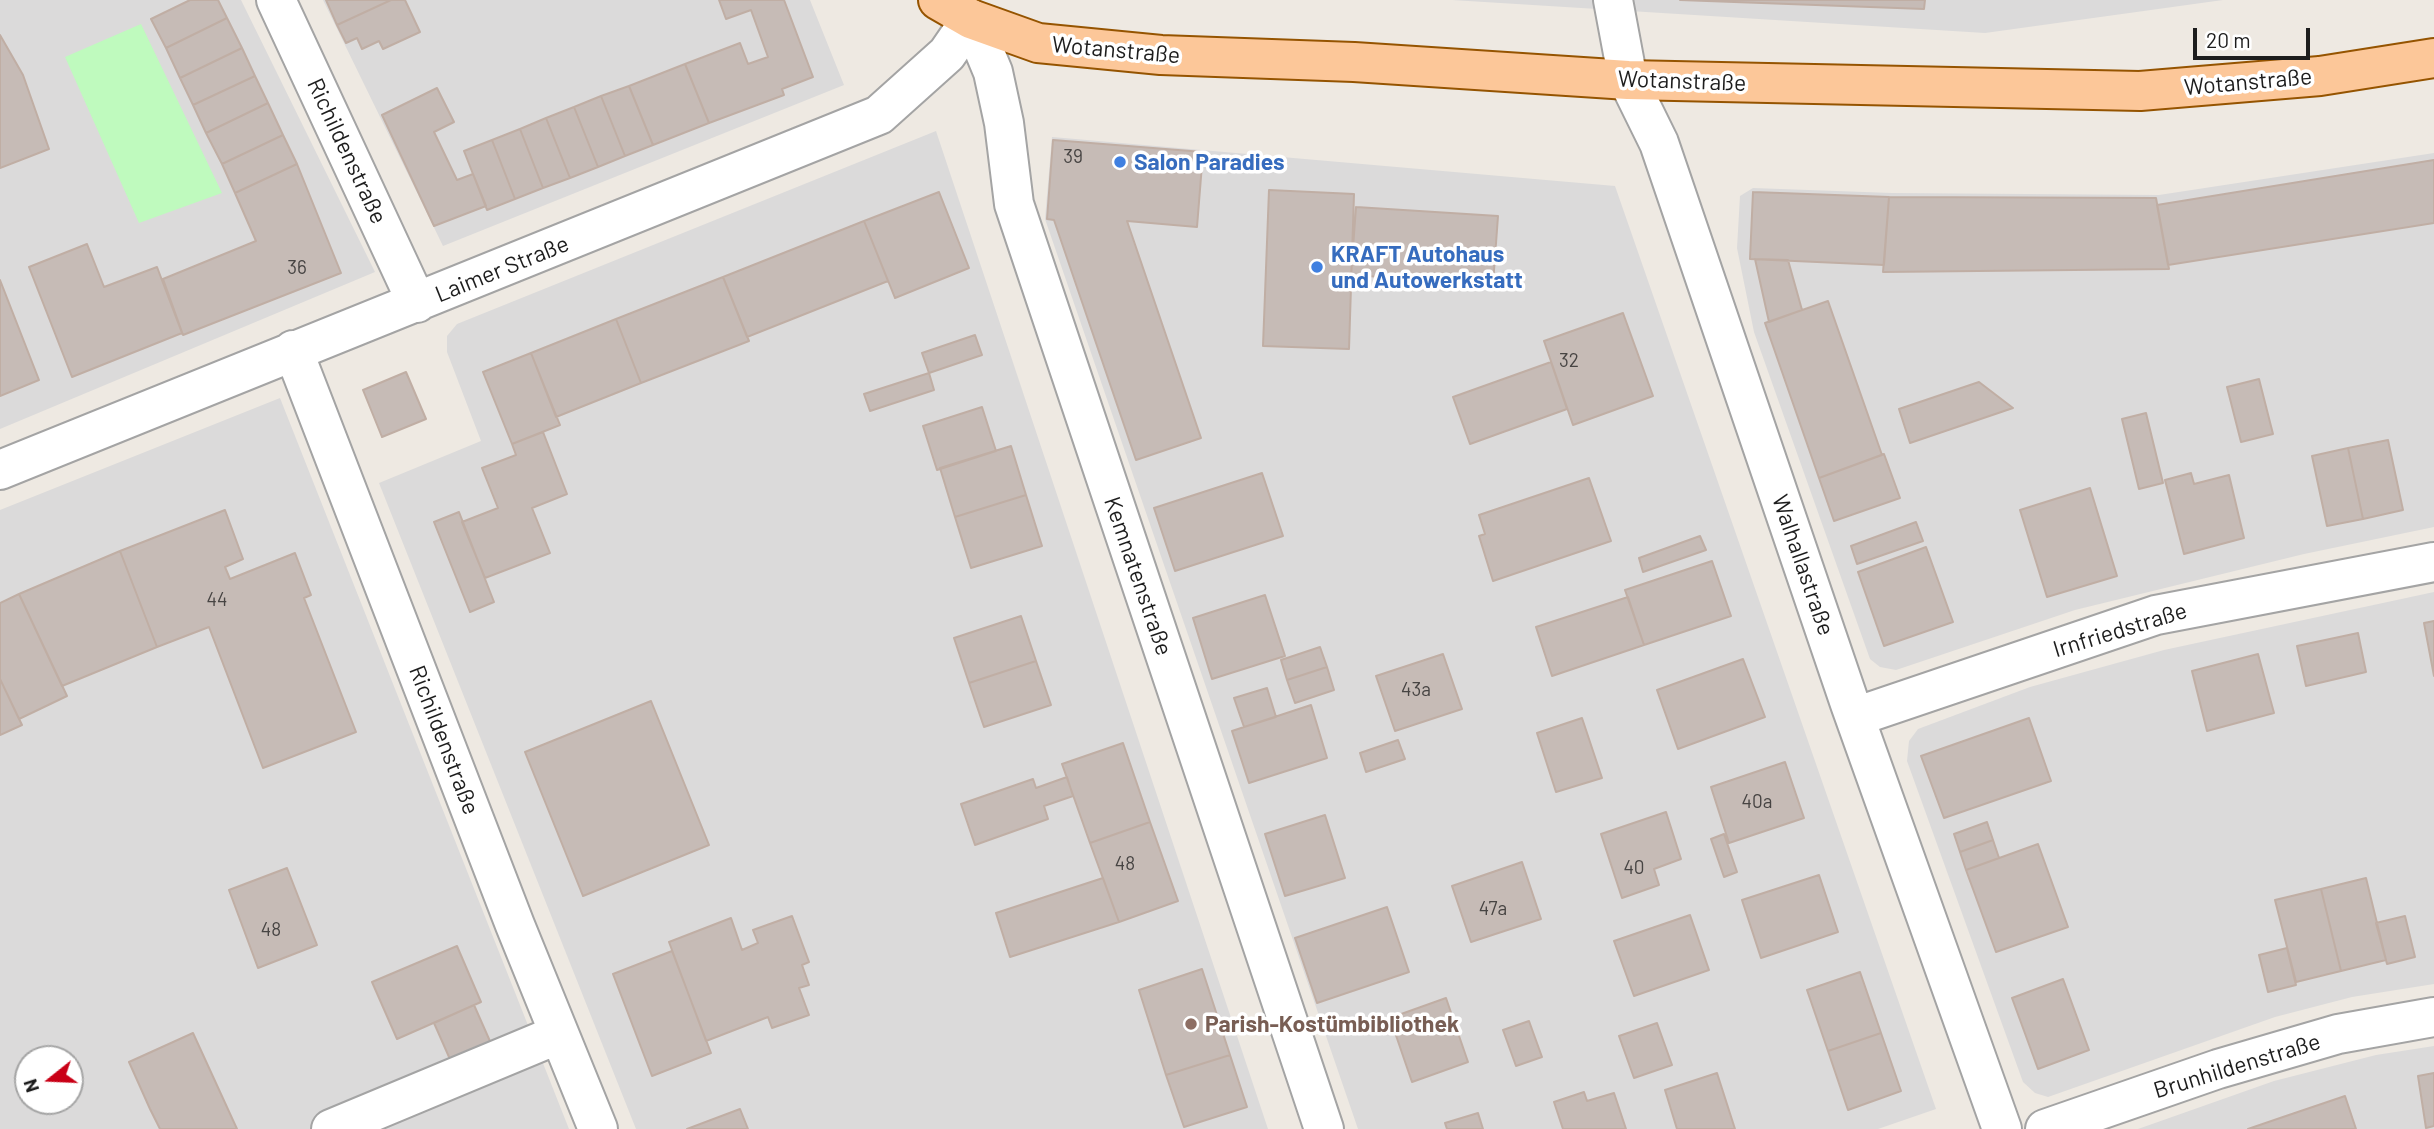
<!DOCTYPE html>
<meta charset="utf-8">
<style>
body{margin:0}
#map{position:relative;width:2434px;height:1129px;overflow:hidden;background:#eee9e2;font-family:Barlow,sans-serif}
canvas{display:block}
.north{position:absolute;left:14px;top:1045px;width:70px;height:70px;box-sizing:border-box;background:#fff;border:2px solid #a5a5a5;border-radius:50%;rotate:252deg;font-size:19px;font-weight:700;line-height:28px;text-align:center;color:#1d1d1d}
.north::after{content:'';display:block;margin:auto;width:24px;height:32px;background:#c90016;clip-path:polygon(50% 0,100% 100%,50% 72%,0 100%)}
.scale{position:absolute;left:2193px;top:28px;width:117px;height:32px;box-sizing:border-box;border:4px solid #1d1d1d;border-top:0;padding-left:9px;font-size:21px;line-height:24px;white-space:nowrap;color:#1d1d1d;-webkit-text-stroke:5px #fff;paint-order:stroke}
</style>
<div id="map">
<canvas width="2434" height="1129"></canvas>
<div class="north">N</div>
<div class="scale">20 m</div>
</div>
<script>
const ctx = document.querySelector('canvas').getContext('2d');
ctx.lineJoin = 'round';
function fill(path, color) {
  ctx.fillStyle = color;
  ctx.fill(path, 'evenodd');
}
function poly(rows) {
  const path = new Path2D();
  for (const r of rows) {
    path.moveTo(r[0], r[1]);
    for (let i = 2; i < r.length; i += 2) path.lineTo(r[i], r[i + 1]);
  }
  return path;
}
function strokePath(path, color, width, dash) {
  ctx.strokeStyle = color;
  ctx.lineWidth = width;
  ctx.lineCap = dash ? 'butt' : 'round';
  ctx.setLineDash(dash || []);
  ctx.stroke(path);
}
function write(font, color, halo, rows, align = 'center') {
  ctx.font = font + ' Barlow,sans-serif';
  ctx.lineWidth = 7;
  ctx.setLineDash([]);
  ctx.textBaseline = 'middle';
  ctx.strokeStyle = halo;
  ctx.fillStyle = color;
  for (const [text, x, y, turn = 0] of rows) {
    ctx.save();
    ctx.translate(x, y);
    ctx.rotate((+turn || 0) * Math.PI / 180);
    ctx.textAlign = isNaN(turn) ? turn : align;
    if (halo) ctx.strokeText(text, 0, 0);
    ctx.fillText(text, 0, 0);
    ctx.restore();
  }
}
fill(poly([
 [0,0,241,0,375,272,0,429],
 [323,0,810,0,844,85,443,246],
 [1452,0,2223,0,1985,33],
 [936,131,1268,1129,636,1129,379,483,481,441,447,352,447,336,457,324],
 [1052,137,1615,186,1936,1109,1878,1129,1358,1129,1045,219],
 [2434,153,2434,527,2304,554,2075,610,1896,670,1880,667,1870,659,1754,332,1737,248,1740,196,1753,188,1892,193,2159,195],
 [280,398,569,1129,0,1129,0,510],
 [28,1059,70,1059,70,1101,28,1101],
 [2434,592,2434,984,2352,997,2275,1017,2048,1097,2035,1093,2023,1082,1907,761,1909,741,1918,729,2030,687,2164,650],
 [2434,1046,2434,1129,2138,1129,2274,1081,2376,1055]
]), '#dbdada');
fill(poly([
 [141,24,222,193,139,223,65,57]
]), '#bffabe');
const building = poly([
 [190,0,218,0,227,18,166,48,151,19,190,0],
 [326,0,391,0,337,25,326,0],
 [391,0,405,0,420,32,383,49,379,41,362,49,357,38,346,43,337,25,391,0],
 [719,0,784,0,813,77,782,89,784,95,709,123,685,64,740,43,748,64,768,57,751,10,726,19,719,0],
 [1680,0,1925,0,1924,9,1680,0],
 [227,18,242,48,180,78,166,48,227,18],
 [0,35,23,75,49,149,0,168,0,35],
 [242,48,255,76,193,105,180,78,242,48],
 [685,64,709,123,653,145,629,86,685,64],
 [255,76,268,103,206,133,193,105,255,76],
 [629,86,653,145,625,156,601,96,629,86],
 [437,88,454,122,434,132,457,180,473,174,486,206,434,226,382,115,437,88],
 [601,96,625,156,598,167,574,107,601,96],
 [268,103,283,135,222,164,206,133,268,103],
 [574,107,598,167,570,178,546,118,574,107],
 [546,118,570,178,543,188,520,129,546,118],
 [520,129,543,188,515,199,492,140,520,129],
 [283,135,297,164,235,193,222,164,283,135],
 [492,140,515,199,487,210,464,151,492,140],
 [1053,140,1203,152,1197,227,1127,221,1201,438,1136,460,1054,220,1047,219,1053,140],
 [2434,160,2434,223,2168,265,2157,205,2434,160],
 [297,164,341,273,183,335,163,279,256,241,235,193,297,164],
 [1269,190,1354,194,1349,349,1263,346,1269,190],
 [939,192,969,268,895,298,864,221,939,192],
 [1753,192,1889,197,1884,265,1750,259,1753,192],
 [1889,197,2156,198,2169,269,1883,272,1889,197],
 [1356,207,1498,216,1493,284,1351,275,1356,207],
 [864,221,888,281,747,337,723,277,864,221],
 [87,244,104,287,157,267,182,333,72,377,29,267,87,244],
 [1755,259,1788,260,1802,310,1769,322,1755,259],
 [723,277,749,341,641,383,616,319,723,277],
 [0,280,39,380,0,396,0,280],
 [1828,301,1882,455,1819,478,1765,323,1828,301],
 [1623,313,1653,396,1573,425,1544,341,1623,313],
 [616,319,641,383,556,417,531,353,616,319],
 [975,335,982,355,929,373,922,353,975,335],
 [531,353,560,425,512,444,483,372,531,353],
 [1551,362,1567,409,1470,444,1453,397,1551,362],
 [406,372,426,419,382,437,363,390,406,372],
 [929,373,934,390,870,411,864,394,929,373],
 [2259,379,2273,434,2241,442,2227,387,2259,379],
 [1979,382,2013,408,1910,443,1899,409,1979,382],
 [982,407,996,451,937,470,923,426,982,407],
 [2146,413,2163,483,2139,489,2122,419,2146,413],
 [543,432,567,494,532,508,550,553,485,578,462,522,498,508,482,468,516,455,512,444,543,432],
 [2388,440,2403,510,2363,519,2348,448,2388,440],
 [1011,446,1026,495,955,517,940,468,1011,446],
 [2348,448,2363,519,2327,526,2312,456,2348,448],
 [1884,454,1900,498,1834,521,1819,478,1884,454],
 [1262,473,1283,536,1175,571,1154,508,1262,473],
 [2191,473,2194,484,2229,475,2244,538,2184,554,2165,480,2191,473],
 [1589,478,1611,541,1493,581,1479,536,1485,534,1479,515,1589,478],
 [2090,488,2117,576,2047,597,2020,510,2090,488],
 [1026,495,1042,546,971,568,955,517,1026,495],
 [225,510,243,559,225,567,230,579,295,553,311,595,304,598,356,732,263,768,209,627,157,647,120,551,225,510],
 [459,512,494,602,470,612,434,522,459,512],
 [1916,522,1923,541,1857,564,1851,546,1916,522],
 [1700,536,1706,550,1643,572,1639,558,1700,536],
 [1926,547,1953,622,1884,646,1858,572,1926,547],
 [120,551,157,647,62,686,19,594,120,551],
 [1712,561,1731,616,1644,645,1625,590,1712,561],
 [19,594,67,696,19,719,0,679,0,603,19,594],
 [1265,595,1285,656,1212,679,1193,618,1265,595],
 [1628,597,1644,645,1552,676,1536,627,1628,597],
 [1021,616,1036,661,969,683,954,638,1021,616],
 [2434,621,2434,676,2424,623,2434,621],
 [2358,633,2366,672,2306,686,2297,646,2358,633],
 [1320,647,1327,667,1287,680,1281,660,1320,647],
 [1443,654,1462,709,1395,731,1376,676,1443,654],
 [2258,654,2274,713,2207,731,2192,671,2258,654],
 [1743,659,1765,717,1678,749,1657,690,1743,659],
 [1036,661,1051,705,984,727,969,683,1036,661],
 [1327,667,1334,690,1295,703,1287,680,1327,667],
 [0,679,22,725,0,735,0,679],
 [1267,688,1276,717,1244,727,1234,698,1267,688],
 [651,701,709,845,583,896,525,752,651,701],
 [1311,705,1327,758,1249,783,1232,731,1311,705],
 [1582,718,1602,778,1556,792,1537,733,1582,718],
 [2029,718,2051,781,1944,818,1921,756,2029,718],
 [1398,740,1405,759,1366,772,1360,753,1398,740],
 [1123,743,1150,822,1090,843,1062,764,1123,743],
 [1785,762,1804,818,1729,843,1711,787,1785,762],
 [1067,777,1073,796,1044,806,1048,819,975,845,961,804,1033,779,1036,788,1067,777],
 [1666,812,1681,859,1654,869,1659,885,1622,898,1601,834,1666,812],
 [1325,815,1345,878,1285,896,1265,834,1325,815],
 [1150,822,1178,901,1119,922,1090,843,1150,822],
 [1987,822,1993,840,1960,852,1954,834,1987,822],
 [1724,834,1737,872,1724,877,1711,839,1724,834],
 [1993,840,1999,858,1966,870,1960,852,1993,840],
 [2038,844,2068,927,1996,952,1966,870,2038,844],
 [1522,862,1541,919,1471,942,1452,886,1522,862],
 [287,868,317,945,258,968,229,890,287,868],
 [1819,875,1838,932,1761,958,1742,900,1819,875],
 [1103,878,1119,922,1010,957,996,913,1103,878],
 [2366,878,2386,960,2341,971,2321,889,2366,878],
 [2321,889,2341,971,2296,982,2275,900,2321,889],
 [1387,907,1409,972,1317,1003,1295,938,1387,907],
 [1690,915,1709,970,1634,996,1614,941,1690,915],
 [792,916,809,962,802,965,809,985,799,988,809,1015,772,1028,768,1017,706,1041,669,942,731,918,742,950,758,943,753,930,792,916],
 [2405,916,2415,957,2387,964,2376,923,2405,916],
 [457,946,481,1002,397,1039,372,982,457,946],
 [2287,948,2296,985,2268,992,2259,955,2287,948],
 [672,951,711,1053,652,1076,613,974,672,951],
 [1202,969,1230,1055,1166,1075,1139,990,1202,969],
 [1860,972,1881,1033,1828,1051,1807,990,1860,972],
 [2063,979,2089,1050,2038,1069,2012,998,2063,979],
 [1446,998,1468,1062,1412,1082,1390,1018,1446,998],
 [474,1005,493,1048,453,1066,434,1023,474,1005],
 [1529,1021,1542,1057,1516,1066,1503,1030,1529,1021],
 [1657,1023,1672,1065,1634,1078,1619,1036,1657,1023],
 [193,1033,237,1129,160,1129,150,1109,129,1062,193,1033],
 [1881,1033,1901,1091,1848,1110,1828,1051,1881,1033],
 [1230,1055,1247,1107,1184,1127,1166,1075,1230,1055],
 [1717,1073,1735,1129,1677,1129,1665,1090,1717,1073],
 [2434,1073,2434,1126,2426,1128,2418,1076,2434,1073],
 [1584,1092,1587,1101,1614,1093,1626,1129,1563,1129,1554,1102,1584,1092],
 [2345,1096,2356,1129,2248,1129,2283,1117,2345,1096],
 [740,1109,748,1129,687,1129,740,1109],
 [1478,1113,1483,1129,1447,1129,1445,1123,1478,1113]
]);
fill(building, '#c6bbb6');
strokePath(building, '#c0aea4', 2);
const minor = poly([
 [276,0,417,303],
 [1613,0,1628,80,1659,143,1850,704,2002,1129],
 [971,19,993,72,1004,123,1014,204,1324,1129],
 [293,350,515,925,598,1129],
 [0,470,879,115,947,54,971,19],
 [1855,717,2156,615,2434,562],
 [331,1129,559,1034],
 [2045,1129,2218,1069,2338,1034,2434,1017]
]);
const major = poly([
 [938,0,971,19,1038,43,1161,55,1354,62,1628,80,2140,91,2320,76,2434,58]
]);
strokePath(minor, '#a4a4a4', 42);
strokePath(major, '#955400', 42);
strokePath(minor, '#fff', 38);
strokePath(major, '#fcc799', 38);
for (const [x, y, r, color] of [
 [1120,162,7,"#3f7fe0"],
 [1317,267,7,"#3f7fe0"],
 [1191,1024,7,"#8d6e63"]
]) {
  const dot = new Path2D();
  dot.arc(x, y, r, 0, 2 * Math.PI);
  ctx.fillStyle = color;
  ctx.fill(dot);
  strokePath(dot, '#fff', 2.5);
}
write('19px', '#474443', null, [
 ["39",1073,157],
 ["36",297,268],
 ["32",1569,361],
 ["44",217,600],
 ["43a",1416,690],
 ["40a",1757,802],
 ["48",1125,864],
 ["40",1634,868],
 ["47a",1493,909],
 ["48",271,930]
]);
write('23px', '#1d1d1d', '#fff', [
 ["Wotanstraße",1116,50,5],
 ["Wotanstraße",1682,81,2],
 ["Wotanstraße",2248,82,-5],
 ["Richildenstraße",347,151,65],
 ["Laimer Straße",502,269,-22],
 ["Walhallastraße",1803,565,71],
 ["Kemnatenstraße",1138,576,71],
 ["Irnfriedstraße",2120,630,-17],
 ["Richildenstraße",444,740,69],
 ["Brunhildenstraße",2237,1066,-17]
]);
write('bold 23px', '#366cbe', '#fff', [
 ["Salon Paradies",1134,162],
 ["KRAFT Autohaus",1331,254],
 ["und Autowerkstatt",1331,280]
], 'left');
write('bold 23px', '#785e54', '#fff', [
 ["Parish-Kostümbibliothek",1205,1024]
], 'left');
</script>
